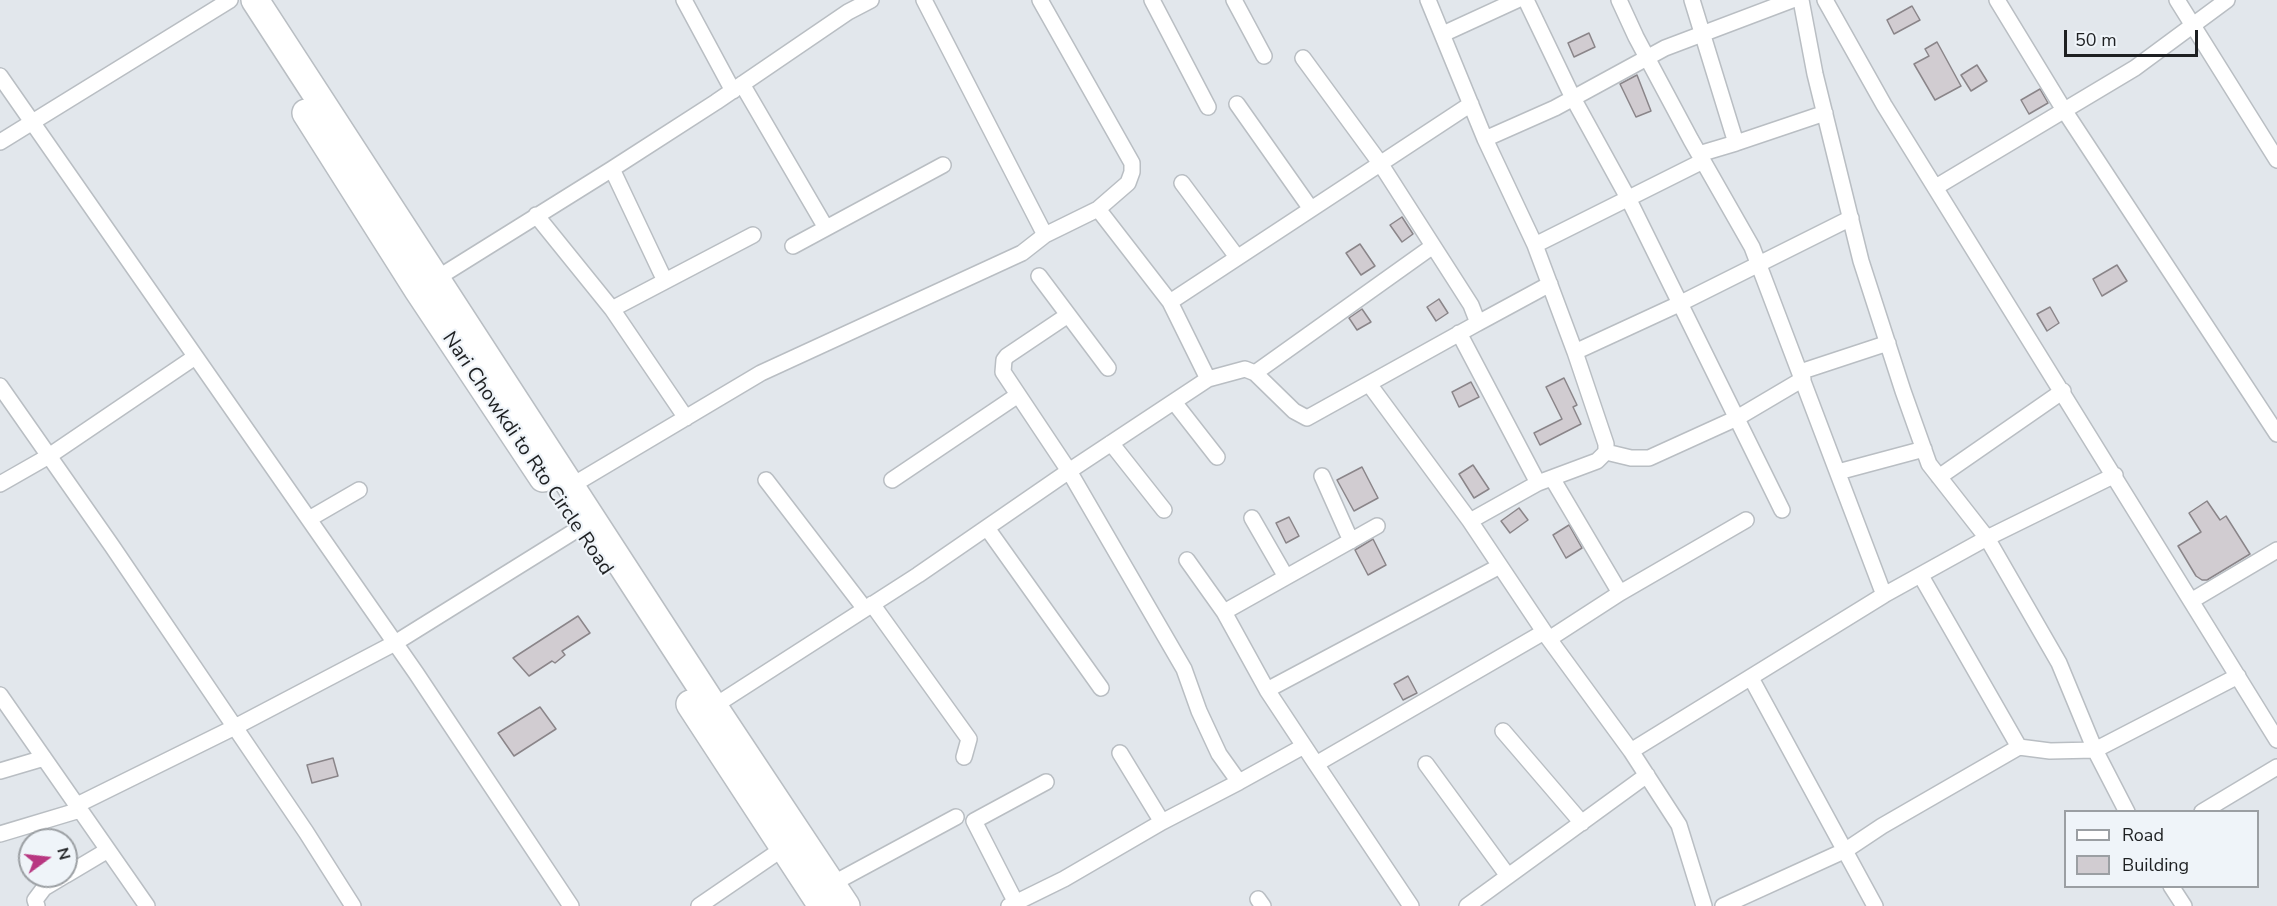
<!DOCTYPE html>
<style>
body{margin:0}
#map{position:relative;width:2277px;height:906px;overflow:hidden;background:#e2e7ec;font-family:"Nunito Sans",sans-serif}
canvas{display:block}
.legend{position:absolute;left:2064px;top:810px;width:195px;height:78px;box-sizing:border-box;background:#eff4f9;border:2px solid #9b9fa3;margin:0;padding:8px 10px;list-style:none;font-size:18px;color:#1e2022}
.legend li{display:flex;align-items:center;gap:12px;height:30px}
.legend b{width:30px;border:2px solid #9b9fa3}
.north{position:absolute;left:18px;top:828px;width:60px;height:60px;box-sizing:border-box;background:#eff4f9;border:2px solid #9b9fa3;border-radius:50%;rotate:75deg;font-size:16px;font-weight:700;line-height:24px;text-align:center;color:#1e2022}
.north::after{content:'';display:block;margin:auto;width:21px;height:27px;background:#b83781;clip-path:polygon(50% 0,100% 100%,50% 72%,0 100%)}
.scale{position:absolute;left:2064px;top:30px;width:134px;height:27px;box-sizing:border-box;border:3px solid #1e2022;border-top:0;padding-left:8px;font-size:18px;line-height:21px;white-space:nowrap;color:#1e2022;-webkit-text-stroke:4px #eff4f9;paint-order:stroke}
</style>
<div id="map">
<canvas width="2277" height="906"></canvas>
<ul class="legend">
<li><b style="height:8px;background:#fff"></b>Road</li>
<li><b style="height:16px;background:#d1ccd1"></b>Building</li>
</ul>
<div class="north">N</div>
<div class="scale">50 m</div>
</div>
<script>
const ctx = document.querySelector('canvas').getContext('2d');
ctx.lineJoin = 'round';
function fill(path, color) {
  ctx.fillStyle = color;
  ctx.fill(path, 'evenodd');
}
function poly(rows) {
  const path = new Path2D();
  for (const r of rows) {
    path.moveTo(r[0], r[1]);
    for (let i = 2; i < r.length; i += 2) path.lineTo(r[i], r[i + 1]);
  }
  return path;
}
function strokePath(path, color, width, dash) {
  ctx.strokeStyle = color;
  ctx.lineWidth = width;
  ctx.lineCap = dash ? 'butt' : 'round';
  ctx.setLineDash(dash || []);
  ctx.stroke(path);
}
function write(font, color, halo, rows, align = 'center') {
  ctx.font = font + ' "Nunito Sans",sans-serif';
  ctx.lineWidth = 4.5;
  ctx.setLineDash([]);
  ctx.textBaseline = 'middle';
  ctx.strokeStyle = halo;
  ctx.fillStyle = color;
  for (const [text, x, y, turn = 0] of rows) {
    ctx.save();
    ctx.translate(x, y);
    ctx.rotate((+turn || 0) * Math.PI / 180);
    ctx.textAlign = isNaN(turn) ? turn : align;
    if (halo) ctx.strokeText(text, 0, 0);
    ctx.fillText(text, 0, 0);
    ctx.restore();
  }
}
const building = poly([
 [1912,6,1920,20,1894,34,1887,20,1912,6],
 [1589,33,1595,47,1574,57,1568,43,1589,33],
 [1937,42,1961,86,1935,100,1914,64,1929,56,1925,49,1937,42],
 [1977,65,1987,81,1971,91,1961,75,1977,65],
 [1637,75,1651,111,1636,117,1620,84,1637,75],
 [2040,89,2048,103,2029,114,2021,100,2040,89],
 [1402,217,1413,234,1402,242,1390,225,1402,217],
 [1360,244,1375,266,1361,275,1346,253,1360,244],
 [2117,265,2127,281,2102,296,2093,279,2117,265],
 [1439,299,1448,313,1436,321,1427,307,1439,299],
 [2050,307,2059,323,2047,331,2037,314,2050,307],
 [1362,309,1371,322,1357,330,1349,318,1362,309],
 [1564,378,1577,405,1573,407,1581,424,1540,445,1534,433,1562,419,1546,387,1564,378],
 [1471,382,1479,397,1459,407,1452,392,1471,382],
 [1473,465,1489,489,1474,498,1459,474,1473,465],
 [1362,467,1378,498,1354,511,1337,480,1362,467],
 [2207,501,2220,520,2226,516,2250,554,2207,580,2202,580,2196,576,2178,546,2201,532,2189,513,2207,501],
 [1519,508,1528,520,1510,533,1501,521,1519,508],
 [1289,517,1299,536,1286,543,1276,523,1289,517],
 [1569,525,1582,548,1566,558,1553,535,1569,525],
 [1373,539,1386,565,1368,575,1355,550,1373,539],
 [578,616,590,633,562,651,565,655,555,663,552,661,529,676,513,658,578,616],
 [1408,676,1417,693,1403,700,1394,684,1408,676],
 [540,707,556,729,514,756,498,733,540,707],
 [333,758,338,776,312,783,307,765,333,758]
]);
fill(building, '#d1ccd1');
strokePath(building, '#8a8589', 1.5);
const street = poly([
 [684,0,733,91],
 [924,0,1045,235],
 [1152,0,1208,107],
 [1234,0,1264,56],
 [1428,0,1485,139,1535,245,1575,352,1606,444,1606,452,1597,461,1538,483,1470,521,1549,639,1631,751,1679,825,1704,906],
 [1526,0,1573,98,1628,198,1782,510],
 [1619,0,1636,37,1691,140,1752,247,1884,595],
 [1692,0,1736,143,1825,113],
 [1825,0,1884,105,2191,601,2277,550],
 [1997,0,2064,110,2277,434],
 [2177,0,2277,160],
 [1443,34,1517,0],
 [1303,58,1380,163,1471,305,1478,323,1550,284],
 [0,76,416,673,571,906],
 [742,84,826,228],
 [1237,104,1311,209],
 [1485,139,1555,108,1665,48,1792,0],
 [0,142,230,0],
 [1699,154,1736,143],
 [612,169,665,281],
 [1182,183,1237,257],
 [1936,187,2135,68,2227,0],
 [1098,209,1170,302,1471,104],
 [536,215,612,309,753,235],
 [1535,245,1703,161],
 [793,246,943,165],
 [1039,276,1108,368],
 [431,282,612,169,716,102,848,12,871,0],
 [1170,302,1208,379,1245,369,1255,373,1294,411,1307,418,1478,323],
 [612,309,686,418],
 [1459,333,1538,483],
 [1575,352,1679,304,1851,218],
 [1800,372,1888,343],
 [1255,373,1433,246],
 [1369,384,1470,521],
 [0,386,112,546,306,832,353,906],
 [1174,402,1217,457],
 [1111,443,1164,510],
 [1606,452,1631,458,1649,458,1737,418,1803,379],
 [1838,472,1924,449],
 [2115,475,1987,538,2059,663,2095,750,2127,812],
 [1322,476,1351,541],
 [1939,477,2063,391],
 [1552,478,1620,593],
 [766,480,865,609],
 [892,480,1018,395],
 [0,484,49,456,195,357],
 [571,486,761,373,1022,253,1045,235,1098,209,1128,183,1132,172,1132,163,1040,0],
 [1252,518,1286,577],
 [309,519,359,490],
 [987,528,1101,688],
 [1187,560,1224,612,1377,526],
 [1921,576,2019,747,2050,751,2095,750,2238,676],
 [2191,601,2277,740],
 [872,604,969,739,964,757],
 [1224,612,1267,690],
 [1549,639,1620,593,1746,520],
 [1751,678,1875,906],
 [0,695,147,906],
 [708,710,918,575,1069,471,1208,379],
 [1503,731,1582,823],
 [1631,751,1884,595,1987,538,1929,464,1903,391,1861,261,1815,74,1801,0],
 [1120,753,1162,822],
 [1316,764,1267,690,1500,566],
 [1426,764,1508,876],
 [0,771,44,758],
 [1239,782,1304,746],
 [77,805,235,727,395,643,578,529],
 [2202,812,2277,767],
 [0,834,80,810],
 [66,875,108,850],
 [832,884,956,817],
 [2171,886,2184,906],
 [1258,899,1263,906],
 [1016,903,974,821,1046,782],
 [37,906,35,900,44,888,64,876],
 [699,906,788,845],
 [1009,906,1064,879,1162,822,1239,782,1219,754,1199,711,1184,669,1069,471,1003,372,1004,360,1007,356,1068,315],
 [1411,906,1316,764,1544,632],
 [1467,906,1647,775],
 [1723,906,1846,850,1882,826,2019,747]
]);
const highway = poly([
 [255,0,714,707,846,906],
 [306,113,418,290,543,478],
 [690,704,822,906]
]);
strokePath(street, '#b9bec3', 18);
strokePath(highway, '#b9bec3', 30);
strokePath(street, '#fff', 15);
strokePath(highway, '#fff', 27);
write('20px', '#1e2022', '#eff4f9', [
 ["Nari Chowkdi to Rto Circle Road",527,454,56]
]);
</script>
